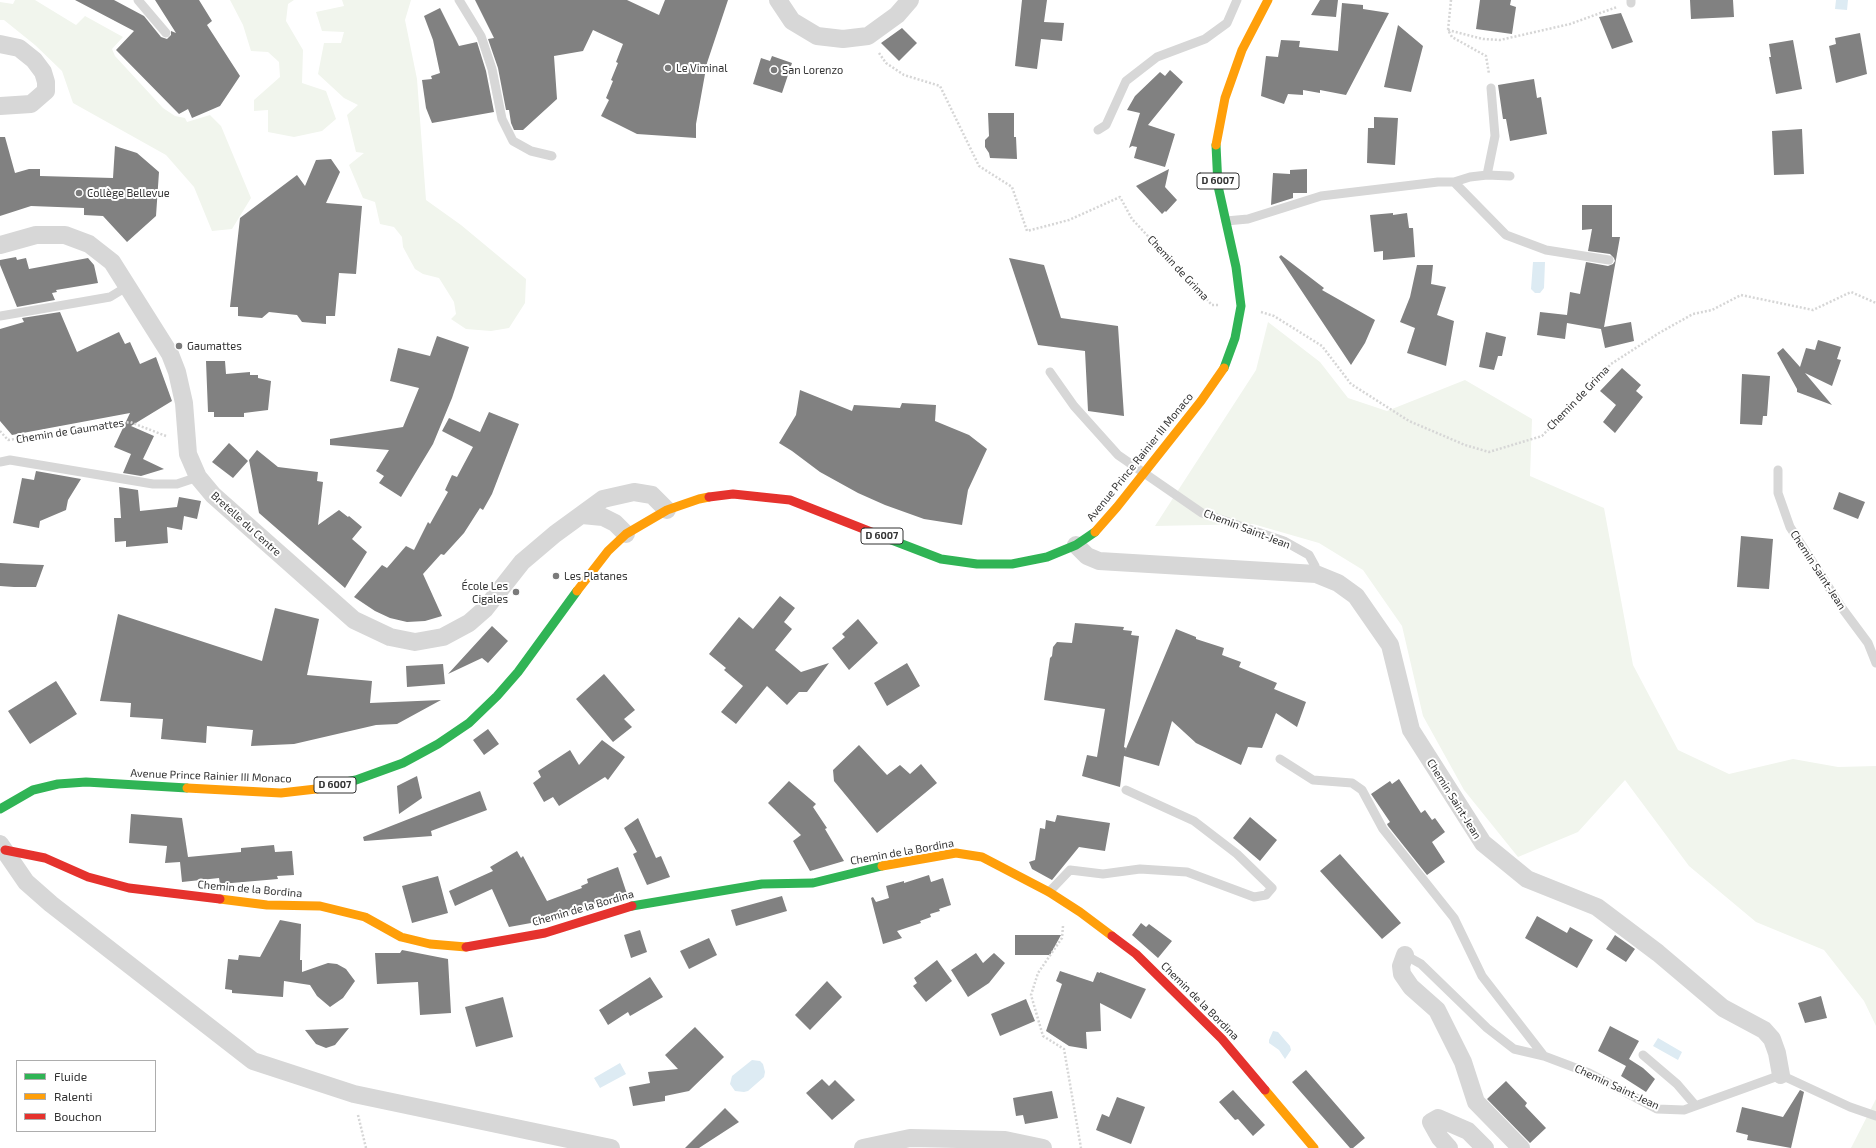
<!DOCTYPE html>
<meta charset="utf-8">
<style>
body{margin:0}
#map{position:relative;width:1876px;height:1148px;overflow:hidden;background:#fff;font-family:"Exo 2",sans-serif}
canvas{display:block}
.legend{position:absolute;left:16px;top:1060px;width:140px;height:72px;box-sizing:border-box;background:#fff;border:1px solid #adadad;margin:0;padding:5px 7px;list-style:none;font-size:12px;color:#333}
.legend li{display:flex;align-items:center;gap:8px;height:20px}
.legend b{width:20px;border:1px solid #adadad}
</style>
<div id="map">
<canvas width="1876" height="1148"></canvas>
<ul class="legend">
<li><b style="height:5px;background:#30b455"></b>Fluide</li>
<li><b style="height:5px;background:#ff9f0a"></b>Ralenti</li>
<li><b style="height:5px;background:#e5322d"></b>Bouchon</li>
</ul>
</div>
<script>
const ctx = document.querySelector('canvas').getContext('2d');
ctx.lineJoin = 'round';
function fill(path, color) {
  ctx.fillStyle = color;
  ctx.fill(path, 'evenodd');
}
function poly(rows) {
  const path = new Path2D();
  for (const r of rows) {
    path.moveTo(r[0], r[1]);
    for (let i = 2; i < r.length; i += 2) path.lineTo(r[i], r[i + 1]);
  }
  return path;
}
function strokePath(path, color, width, dash) {
  ctx.strokeStyle = color;
  ctx.lineWidth = width;
  ctx.lineCap = dash ? 'butt' : 'round';
  ctx.setLineDash(dash || []);
  ctx.stroke(path);
}
function write(font, color, halo, rows, align = 'center') {
  ctx.font = font + ' "Exo 2",sans-serif';
  ctx.lineWidth = 4;
  ctx.setLineDash([]);
  ctx.textBaseline = 'middle';
  ctx.strokeStyle = halo;
  ctx.fillStyle = color;
  for (const [text, x, y, turn = 0] of rows) {
    ctx.save();
    ctx.translate(x, y);
    ctx.rotate((+turn || 0) * Math.PI / 180);
    ctx.textAlign = isNaN(turn) ? turn : align;
    if (halo) ctx.strokeText(text, 0, 0);
    ctx.fillText(text, 0, 0);
    ctx.restore();
  }
}
fill(poly([
 [15,0,35,0,76,25,85,16,123,37,112,49,115,56,163,108,175,116,185,118,187,122,210,115,221,126,251,198,232,229,212,231,194,187,166,155,73,103,62,71,35,45,4,20,0,20,0,2,13,4],
 [230,0,294,0,288,4,286,21,303,50,302,83,326,91,336,119,322,131,294,137,268,132,268,110,254,111,254,100,280,77,279,62,268,52,251,51,243,25],
 [342,0,411,0,405,20,417,79,426,200,461,225,526,279,525,303,509,328,491,331,466,329,451,319,456,314,454,302,439,278,423,274,415,269,403,247,402,237,394,227,380,224,375,202,363,198,349,165,364,153,356,152,347,115,358,105,344,98,318,74,324,43,341,43,344,32,322,31,316,12,344,6],
 [1268,322,1320,362,1348,398,1387,411,1465,380,1532,419,1530,476,1604,508,1633,665,1678,750,1729,774,1793,759,1838,767,1876,766,1876,1026,1864,1001,1824,950,1756,922,1689,866,1625,780,1578,832,1518,857,1464,790,1423,716,1402,626,1363,570,1319,543,1253,524,1155,526,1256,370],
 [1876,1099,1876,1148,1851,1148]
]), '#f1f5ed');
fill(poly([
 [1836,0,1848,0,1847,10,1835,9],
 [1533,262,1545,262,1544,288,1540,293,1535,293,1531,289],
 [1273,1031,1278,1032,1290,1046,1291,1050,1285,1059,1279,1050,1269,1043,1269,1040],
 [1658,1038,1682,1052,1678,1060,1653,1046],
 [752,1060,760,1061,763,1064,765,1072,764,1077,748,1091,744,1092,735,1091,730,1084,732,1076],
 [620,1063,626,1074,600,1088,594,1078]
]), '#ddebf3');
fill(poly([
 [75,0,114,0,144,16,161,37,167,39,171,35,171,31,176,33,155,0,199,0,212,21,207,25,240,76,220,106,192,118,188,109,179,114,116,50,134,31],
 [475,0,627,0,659,15,665,0,728,0,707,63,696,124,696,138,637,134,601,116,609,100,606,98,613,81,611,80,618,63,616,62,623,44,593,30,583,51,554,56,557,99,523,130,514,130,511,123,509,110,506,110,498,68,488,39,494,38],
 [1022,0,1047,0,1044,22,1064,23,1062,41,1041,39,1037,69,1015,66],
 [1320,0,1338,0,1336,17,1311,15],
 [1480,0,1511,0,1510,5,1516,7,1512,34,1476,29],
 [1690,0,1733,0,1734,17,1691,19],
 [1342,3,1363,5,1363,9,1389,13,1346,95,1320,90,1320,93,1303,90,1303,95,1288,94,1284,104,1261,96,1266,56,1278,57,1281,40,1300,41,1299,47,1338,51],
 [440,8,459,46,477,42,486,71,494,112,432,123,426,108,422,80,432,79,431,76,440,73,433,40,424,16],
 [1621,13,1633,42,1612,49,1599,17],
 [1398,25,1423,46,1411,92,1384,87],
 [902,28,917,43,899,61,881,43],
 [1860,33,1867,74,1836,83,1829,46,1836,44,1835,38],
 [1793,40,1802,89,1776,94,1769,57,1771,57,1769,44],
 [772,56,792,63,782,93,753,84,761,58,770,61],
 [1170,70,1183,82,1148,125,1175,134,1165,167,1134,158,1137,147,1132,146,1129,148,1140,113,1127,110,1135,96,1160,72,1165,76],
 [1534,79,1537,98,1541,97,1547,134,1510,141,1506,119,1503,119,1498,85],
 [988,113,1014,113,1014,137,1016,137,1017,159,990,158,989,153,985,147,985,140,989,136],
 [1374,117,1398,118,1395,165,1367,163,1368,128,1374,128],
 [1802,129,1804,174,1774,175,1772,131],
 [0,137,5,137,15,173,29,169,40,169,40,176,113,178,115,146,137,153,159,172,156,216,127,242,103,216,84,215,84,208,31,206,0,216],
 [331,159,340,172,326,203,362,206,356,274,339,273,335,316,326,316,326,324,302,322,297,315,269,312,262,318,238,316,238,307,230,307,240,218,297,175,305,186,316,160],
 [1169,169,1165,187,1177,200,1166,212,1165,211,1162,214,1136,186],
 [1307,169,1307,193,1293,193,1293,198,1271,205,1273,173,1290,174,1290,170],
 [1582,205,1612,205,1612,237,1620,237,1604,327,1631,322,1634,341,1605,348,1601,329,1567,323,1565,339,1537,335,1540,312,1567,315,1570,292,1580,294,1586,262,1608,266,1613,264,1615,261,1614,258,1610,254,1588,251,1592,229,1582,230],
 [1393,213,1393,215,1407,213,1409,228,1413,228,1415,257,1383,260,1383,251,1374,252,1370,215],
 [1281,255,1324,288,1322,290,1375,320,1365,343,1351,365,1279,257],
 [16,257,17,260,26,258,29,269,88,258,94,265,98,283,56,290,57,292,52,293,55,300,17,307,0,265,0,260],
 [1009,258,1044,265,1061,318,1118,326,1124,416,1088,411,1085,351,1038,345],
 [1417,265,1433,265,1431,284,1446,287,1437,315,1454,321,1446,366,1407,353,1415,328,1400,322,1410,297],
 [60,312,77,352,119,332,125,344,130,342,140,364,156,357,172,401,131,426,154,436,143,459,164,469,141,476,123,473,131,454,114,447,130,413,12,435,0,421,0,329,24,322,22,318],
 [1486,332,1506,337,1502,356,1498,356,1494,370,1479,367],
 [437,336,469,347,452,398,433,444,401,497,379,483,384,476,376,471,389,450,330,445,330,439,403,427,419,388,390,381,398,348,430,356],
 [1818,340,1841,347,1837,359,1841,360,1832,386,1805,373,1832,405,1797,392,1797,389,1777,353,1783,348,1800,367,1806,348,1815,350],
 [206,361,225,361,226,374,250,372,250,375,258,375,258,378,271,381,268,410,244,413,244,417,214,417,214,412,208,412],
 [1622,368,1641,385,1636,391,1643,397,1615,433,1603,422,1616,405,1600,391],
 [1742,374,1770,376,1767,416,1763,416,1762,425,1740,424],
 [800,390,852,411,854,405,900,408,902,403,936,405,935,421,969,435,987,449,968,490,962,525,924,519,885,505,858,493,820,472,792,451,779,443,796,415],
 [489,412,519,424,492,494,483,510,480,508,464,533,444,555,441,554,423,574,442,616,425,621,407,622,390,618,375,611,354,597,382,565,387,568,406,546,414,550,428,522,430,524,448,492,445,490,452,475,457,477,473,447,442,431,449,418,480,432],
 [229,443,248,461,233,478,212,462],
 [257,450,278,467,318,472,317,481,323,482,318,525,339,510,348,517,349,516,362,527,352,539,367,552,345,588,259,513,249,460],
 [36,471,81,479,68,500,66,510,40,521,39,528,13,523,22,478,34,480],
 [119,487,138,490,140,511,177,507,179,497,201,501,197,519,184,516,182,530,167,527,168,543,126,547,126,541,115,542,114,518,121,518],
 [1839,492,1865,502,1858,519,1833,509],
 [1741,536,1773,539,1769,589,1737,587],
 [0,563,17,564,44,565,36,587,14,587,0,586],
 [780,596,795,608,784,622,792,629,775,650,801,672,829,663,807,692,799,692,787,705,767,686,736,724,721,712,743,686,724,670,726,668,709,654,739,617,753,629],
 [275,608,319,619,307,675,372,681,370,703,441,700,397,724,376,725,294,744,251,746,253,730,207,726,206,743,161,739,163,719,130,717,131,703,100,701,118,614,262,661],
 [858,619,878,643,849,670,832,648,845,637,842,634],
 [1075,623,1124,627,1123,630,1132,631,1131,635,1139,636,1124,747,1126,748,1125,751,1176,629,1196,637,1196,639,1224,648,1222,655,1241,662,1239,667,1277,683,1274,689,1306,702,1297,727,1276,713,1262,748,1248,747,1241,765,1196,743,1172,721,1159,766,1124,756,1120,787,1082,776,1087,755,1097,757,1105,709,1044,700,1050,658,1052,656,1053,647,1057,642,1072,643],
 [492,626,508,641,488,663,482,658,448,674],
 [907,663,920,686,887,706,874,683],
 [443,664,445,684,407,687,406,666],
 [604,674,635,710,624,719,632,727,613,742,576,699],
 [56,681,77,714,30,744,8,711],
 [488,729,499,744,484,755,473,740],
 [602,740,625,757,608,780,605,777,559,806,553,797,544,802,533,783,541,777,538,771,570,750,579,765],
 [859,745,887,775,900,765,910,774,921,764,937,783,877,833,834,781,833,770],
 [417,776,422,798,399,814,397,786],
 [1399,779,1421,813,1425,810,1432,820,1435,818,1445,832,1432,842,1445,862,1427,875,1388,826,1387,824,1390,822,1371,794,1390,781,1392,784],
 [789,781,816,804,813,807,827,828,825,829,844,861,810,871,793,841,801,835,768,803],
 [480,791,487,810,431,831,432,836,364,841,363,837],
 [131,814,182,818,188,857,241,852,241,848,274,845,275,852,292,851,294,875,277,876,278,879,220,884,219,878,182,882,180,862,165,863,167,846,129,843],
 [1057,815,1110,823,1105,851,1079,847,1052,880,1032,869,1029,862,1035,860,1040,828,1045,829,1046,820,1055,822],
 [1250,817,1277,840,1260,861,1233,838],
 [638,818,656,858,661,856,670,877,647,885,633,854,637,852,624,828],
 [517,851,521,858,523,856,547,901,582,888,581,886,588,883,587,879,618,867,627,894,542,921,509,927,492,889,455,906,449,891,493,871,490,867],
 [1340,854,1401,923,1382,939,1320,871],
 [929,875,931,882,943,878,951,905,939,909,940,911,930,914,931,917,920,921,921,923,897,931,902,938,883,944,871,898,873,897,876,902,889,898,886,886,904,881,904,883],
 [438,876,448,913,412,923,402,886],
 [782,896,787,911,736,926,731,910],
 [1537,916,1567,933,1570,927,1593,940,1577,968,1525,938],
 [280,920,301,924,300,960,302,960,302,972,328,963,337,964,346,969,355,981,343,998,330,1007,317,996,310,985,284,981,283,997,232,993,232,990,225,989,228,959,238,960,239,955,260,957],
 [1141,923,1146,927,1149,924,1172,941,1158,958,1132,935],
 [640,930,647,952,631,958,624,935],
 [1015,935,1061,935,1050,955,1015,955],
 [1615,935,1635,949,1626,962,1606,949],
 [709,938,717,955,689,969,680,951],
 [402,950,448,959,451,1013,420,1015,418,982,377,984,375,953,400,953],
 [976,953,983,963,994,953,1005,963,989,983,968,997,951,970],
 [937,960,952,981,926,1002,913,986,917,983,914,978],
 [1060,971,1093,982,1097,972,1100,973,1100,972,1146,989,1131,1019,1100,1003,1101,1031,1086,1032,1087,1049,1069,1046,1046,1031,1062,984,1056,981],
 [650,977,663,997,630,1016,628,1012,608,1025,599,1010],
 [827,981,842,997,810,1030,795,1015],
 [1821,996,1827,1018,1805,1023,1798,1003],
 [503,997,513,1037,476,1047,465,1007],
 [1026,999,1035,1021,1000,1036,991,1014],
 [1610,1026,1639,1041,1629,1059,1643,1068,1655,1079,1646,1092,1621,1076,1626,1066,1598,1051],
 [695,1027,724,1057,689,1091,665,1096,665,1101,633,1106,629,1087,650,1083,648,1072,678,1069,665,1055],
 [349,1028,335,1045,326,1048,316,1044,305,1030],
 [1306,1070,1365,1138,1353,1148,1350,1148,1292,1082],
 [822,1079,829,1086,835,1080,855,1100,832,1120,806,1093],
 [1506,1081,1527,1103,1525,1106,1546,1128,1530,1143,1487,1099],
 [1233,1090,1265,1125,1253,1136,1238,1119,1235,1120,1219,1102],
 [1800,1090,1804,1092,1791,1148,1747,1140,1748,1135,1736,1132,1742,1107,1783,1117],
 [1052,1091,1058,1118,1025,1124,1023,1115,1016,1116,1013,1098],
 [1117,1097,1145,1107,1131,1144,1096,1130,1102,1114,1109,1117],
 [725,1108,739,1122,699,1148,685,1148]
]), '#818181');
strokePath(poly([
 [1451,0,1448,30,1452,37,1486,56,1489,74],
 [1448,30,1483,39,1500,40,1570,24,1617,7],
 [879,53,886,63,904,75,940,86,979,166,1012,187,1027,231,1069,220,1120,197,1132,219,1212,305,1219,305],
 [1261,312,1274,316,1322,346,1351,384,1409,421,1465,445,1489,452,1542,436,1611,364,1659,333,1693,314,1712,310,1741,295,1813,310,1851,292,1876,303],
 [0,431,8,440,130,422,166,436],
 [1063,926,1062,938,1038,973,1031,995,1043,1036,1064,1049,1081,1148],
 [358,1115,366,1148]
]), '#d6d6d6', 2.5, [2, 2]);
strokePath(poly([
 [138,0,166,33],
 [459,0,481,36,492,69,502,119,513,141,531,151,552,156],
 [1631,3,1631,0],
 [1098,130,1106,125,1126,81,1157,57,1205,39,1227,23,1237,0],
 [1487,175,1495,136,1491,88],
 [1454,182,1506,235,1546,250,1609,260],
 [1226,221,1248,219,1321,196,1438,182,1454,182,1470,177,1487,175,1510,176],
 [0,316,110,297,128,286],
 [1050,372,1074,406,1118,455,1202,513,1284,541,1309,555,1315,566,1316,574],
 [0,462,10,460,153,484,177,484,198,477],
 [1778,470,1778,493,1790,527,1842,608,1868,643,1876,663],
 [1280,759,1313,780,1352,783,1362,790,1383,829,1454,918,1482,976,1544,1056],
 [1049,892,1070,870,1103,874,1140,869,1187,872,1254,897,1266,895,1272,888,1237,854,1194,821,1126,790],
 [1405,955,1421,964,1487,1028,1514,1049,1544,1056,1589,1073,1657,1109,1684,1110,1781,1075,1850,1107,1876,1116],
 [1643,1055,1677,1084,1695,1105]
]), '#d7d7d7', 9);
strokePath(poly([
 [778,0,792,21,817,36,843,39,868,36,897,15,910,0],
 [0,44,19,48,34,60,43,72,46,82,46,91,31,104,0,106],
 [0,245,36,235,65,235,89,244,112,262,170,354,177,372,184,403,188,454,198,477,213,495,354,620,390,637,415,642,443,637,469,623,485,609,522,562,555,534,603,499,634,492,652,495,667,510],
 [582,515,603,517,615,523,626,534],
 [1076,545,1087,556,1099,561,1316,574,1338,583,1356,596,1390,645,1411,730,1483,843,1527,879,1597,907,1658,953,1723,1008,1764,1030,1772,1039,1777,1053,1781,1075],
 [0,844,26,882,51,904,253,1061,354,1094,611,1148],
 [1405,955,1401,966,1402,974,1411,987,1437,1010,1463,1062,1476,1102,1521,1148],
 [863,1148,910,1138,1005,1140,1043,1148],
 [1449,1148,1440,1138,1431,1122,1438,1118,1468,1131,1485,1148]
]), '#d7d7d7', 18);
strokePath(poly([
 [1216,145,1218,186,1236,267,1241,306,1235,338,1224,368],
 [889,539,941,559,977,564,1012,564,1047,557,1076,545,1095,532],
 [341,783,356,780,403,763,438,744,469,723,497,696,518,672,577,591],
 [0,809,33,790,58,784,86,782,187,788],
 [632,906,762,884,813,883,882,866]
]), '#30b455', 9);
strokePath(poly([
 [1216,145,1225,98,1242,50,1268,0],
 [577,591,608,551,626,534,667,510,699,499,709,497],
 [187,788,281,793,316,789,341,783],
 [882,866,956,853,982,857,1049,892,1080,912,1112,936],
 [220,899,267,905,320,906,365,917,401,937,430,944,466,947],
 [1265,1090,1314,1148]
]), '#ff9f0a', 9);
strokePath(poly([
 [709,497,733,494,790,500,889,539],
 [5,850,45,858,88,877,129,888,220,899],
 [1112,936,1136,954,1222,1039,1265,1090],
 [466,947,545,933,632,906]
]), '#e5322d', 9);
strokePath(poly([
 [1095,532,1117,507,1201,401,1224,368]
]), '#ff9f0a', 9);
for (const [x, y, r, color] of [
 [668,68,4,"#7a7a7a"],
 [774,70,4,"#7a7a7a"],
 [79,193,4,"#7a7a7a"],
 [179,346,4,"#7a7a7a"],
 [556,576,4,"#7a7a7a"],
 [516,592,4,"#7a7a7a"]
]) {
  const dot = new Path2D();
  dot.arc(x, y, r, 0, 2 * Math.PI);
  ctx.fillStyle = color;
  ctx.fill(dot);
  strokePath(dot, '#fff', 1.5);
}
for (const [x, y, w] of [
 [1218,181,42],
 [882,536,42],
 [335,785,42]
]) {
  const box = new Path2D();
  box.roundRect(x - w / 2, y - 8, w, 16, 3);
  ctx.fillStyle = '#fff';
  ctx.fill(box);
  strokePath(box, '#333', 1);
}
write('bold 10px', '#333', null, [
 ["D 6007",1218,181],
 ["D 6007",882,536],
 ["D 6007",335,785]
]);
write('11px', '#333', '#fff', [
 ["Le Viminal",676,68],
 ["San Lorenzo",782,70],
 ["Collège Bellevue",87,193],
 ["Gaumattes",187,346],
 ["Les Platanes",564,576],
 ["École Les",508,586,"right"],
 ["Cigales",508,599,"right"]
], 'left');
write('11px', '#333', '#fff', [
 ["Chemin de Grima",1178,268,47],
 ["Chemin de Grima",1578,398,-46],
 ["Chemin de Gaumattes",70,431,-9],
 ["Avenue Prince Rainier III Monaco",1140,457,-51],
 ["Bretelle du Centre",246,524,42],
 ["Chemin Saint-Jean",1247,529,21],
 ["Chemin Saint-Jean",1818,570,57],
 ["Avenue Prince Rainier III Monaco",211,776,2],
 ["Chemin Saint-Jean",1454,799,58],
 ["Chemin de la Bordina",902,852,-10],
 ["Chemin de la Bordina",250,889,5],
 ["Chemin de la Bordina",583,908,-16],
 ["Chemin de la Bordina",1200,1001,45],
 ["Chemin Saint-Jean",1617,1087,25]
]);
</script>
